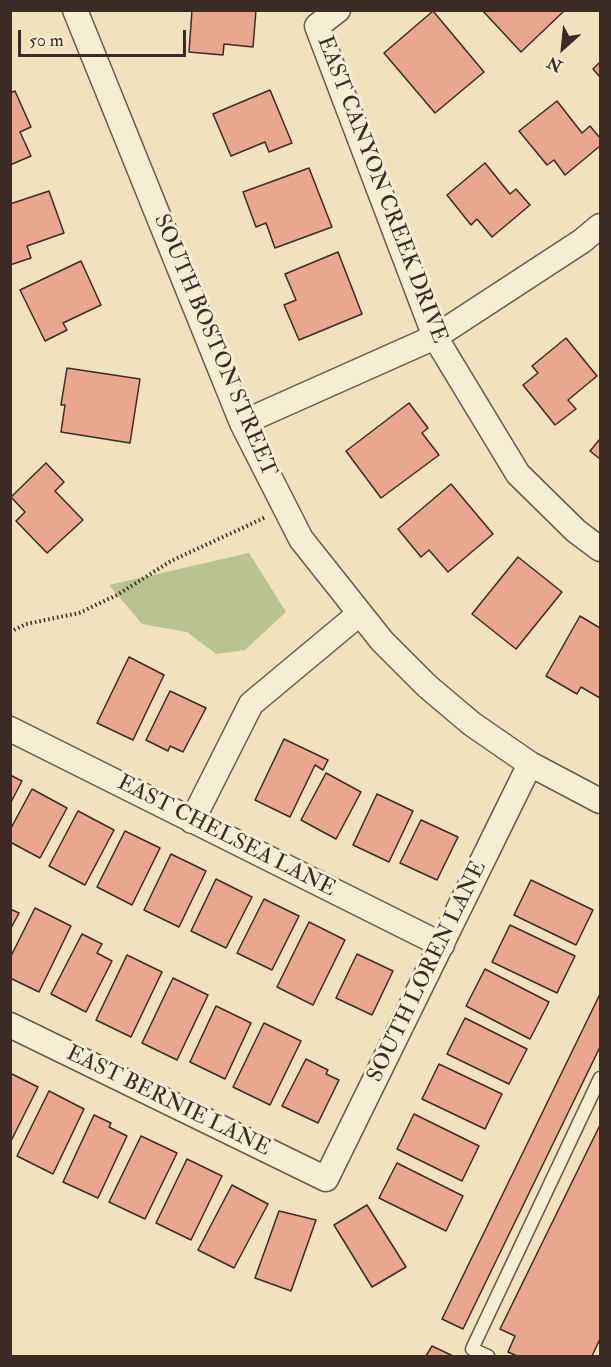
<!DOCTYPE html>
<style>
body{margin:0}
#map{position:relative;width:611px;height:1367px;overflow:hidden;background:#f2e1bd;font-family:"IM FELL Double Pica",serif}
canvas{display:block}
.frame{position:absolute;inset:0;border:12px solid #3c2b24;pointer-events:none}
.north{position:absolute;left:533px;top:18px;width:60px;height:60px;-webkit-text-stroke:4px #f7ecd4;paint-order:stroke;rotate:207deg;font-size:16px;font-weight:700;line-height:24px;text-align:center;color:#3c2b24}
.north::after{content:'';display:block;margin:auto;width:21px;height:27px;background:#3c2b24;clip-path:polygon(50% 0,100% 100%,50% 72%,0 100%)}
.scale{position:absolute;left:18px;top:30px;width:168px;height:27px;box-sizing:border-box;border:3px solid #3c2b24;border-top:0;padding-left:8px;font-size:18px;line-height:21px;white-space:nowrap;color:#3c2b24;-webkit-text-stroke:4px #f7ecd4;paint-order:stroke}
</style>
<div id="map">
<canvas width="611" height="1367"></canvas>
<div class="frame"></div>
<div class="north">N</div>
<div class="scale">50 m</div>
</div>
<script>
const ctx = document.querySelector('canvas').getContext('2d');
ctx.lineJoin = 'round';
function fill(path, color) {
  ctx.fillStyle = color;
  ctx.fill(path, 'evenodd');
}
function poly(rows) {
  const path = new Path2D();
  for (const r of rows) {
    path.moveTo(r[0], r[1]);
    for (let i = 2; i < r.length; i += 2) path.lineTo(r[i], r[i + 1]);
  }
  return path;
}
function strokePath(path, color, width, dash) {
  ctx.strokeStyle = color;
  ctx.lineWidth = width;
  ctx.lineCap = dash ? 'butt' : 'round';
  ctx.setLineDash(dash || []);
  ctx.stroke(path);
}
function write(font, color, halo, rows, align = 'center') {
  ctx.font = font + ' "IM FELL Double Pica",serif';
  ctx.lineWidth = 6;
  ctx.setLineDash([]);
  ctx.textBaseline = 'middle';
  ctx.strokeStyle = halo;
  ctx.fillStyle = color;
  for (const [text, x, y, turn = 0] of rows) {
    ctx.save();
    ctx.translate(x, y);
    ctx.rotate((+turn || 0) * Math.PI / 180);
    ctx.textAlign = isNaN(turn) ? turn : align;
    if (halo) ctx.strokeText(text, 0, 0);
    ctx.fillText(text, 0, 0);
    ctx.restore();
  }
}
fill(poly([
 [249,553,286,612,245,650,216,654,187,632,142,624,109,585]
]), '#b9c392');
const building = poly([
 [192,10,256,10,253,47,224,44,223,55,189,52,192,10],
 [482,10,564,10,564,11,521,52,482,10],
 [433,11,484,72,435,113,384,53,433,11],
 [600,62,600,77,593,69,600,62],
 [270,90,292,143,269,152,265,142,231,156,213,114,270,90],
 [15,91,31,127,20,132,31,156,10,165,10,93,15,91],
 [557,101,582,133,590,126,600,138,600,146,565,175,554,160,547,165,519,131,557,101],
 [485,163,510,194,516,189,530,205,492,237,477,219,471,225,447,195,485,163],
 [309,168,332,227,275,248,266,223,256,227,243,192,309,168],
 [49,191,64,233,27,246,31,258,10,265,10,204,49,191],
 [338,252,362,314,299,340,284,305,296,300,285,274,338,252],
 [81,261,101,305,63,323,67,330,45,341,20,290,81,261],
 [566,338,597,376,568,400,576,409,555,425,523,385,538,373,532,366,566,338],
 [67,368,140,379,130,443,61,432,65,405,61,405,67,368],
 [409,403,428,428,422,433,439,455,381,498,346,451,409,403],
 [600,439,600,459,590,451,600,439],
 [46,463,64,482,55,491,83,520,47,553,16,521,25,512,11,497,46,463],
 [451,484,493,534,448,572,429,550,421,557,398,529,451,484],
 [518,557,562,592,516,649,472,614,518,557],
 [580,616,600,628,600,698,581,687,577,694,546,676,580,616],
 [129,657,164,675,133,740,97,723,129,657],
 [170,691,206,708,183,752,170,746,168,751,146,740,170,691],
 [284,739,328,760,323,770,315,765,290,817,255,800,284,739],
 [326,773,361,792,336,839,301,820,326,773],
 [10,775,22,781,10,804,10,775],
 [32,789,67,808,40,858,10,842,10,830,32,789],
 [377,794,413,811,389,862,353,845,377,794],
 [78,811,114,830,85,885,49,866,78,811],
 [421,820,458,837,437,880,400,863,421,820],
 [125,831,160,848,132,905,97,887,125,831],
 [171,854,206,871,179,927,144,910,171,854],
 [216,879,252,897,226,948,191,931,216,879],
 [531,880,593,910,576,945,514,915,531,880],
 [264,899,299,916,272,970,237,953,264,899],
 [35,908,71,926,39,992,10,978,10,958,35,908],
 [10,909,19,913,10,930,10,909],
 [309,922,345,940,313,1005,277,987,309,922],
 [510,925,575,956,557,993,492,962,510,925],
 [82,934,102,944,97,953,112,961,86,1012,51,994,82,934],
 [357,954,393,971,372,1015,336,998,357,954],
 [127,955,162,972,131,1037,96,1020,127,955],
 [485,969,549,1002,530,1039,466,1006,485,969],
 [173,978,208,995,177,1060,142,1043,173,978],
 [600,994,600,1047,463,1329,442,1319,600,994],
 [216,1006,251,1023,225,1079,190,1062,216,1006],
 [465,1018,527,1049,509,1084,447,1054,465,1018],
 [264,1023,301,1041,270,1105,233,1087,264,1023],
 [306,1059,328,1070,326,1074,339,1080,318,1123,282,1106,306,1059],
 [439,1064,502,1094,485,1129,422,1099,439,1064],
 [10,1073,38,1087,10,1143,10,1073],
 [49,1091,84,1109,53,1174,17,1156,49,1091],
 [414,1114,479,1146,462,1181,397,1149,414,1114],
 [94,1115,111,1123,109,1127,127,1136,98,1198,63,1182,94,1115],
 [600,1125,600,1339,592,1356,517,1356,508,1352,515,1336,500,1329,600,1125],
 [141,1136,177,1153,145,1219,109,1202,141,1136],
 [187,1159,222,1176,191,1240,156,1223,187,1159],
 [397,1163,463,1196,446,1231,379,1198,397,1163],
 [232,1185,268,1204,234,1268,198,1250,232,1185],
 [367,1205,406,1267,372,1287,334,1225,367,1205],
 [279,1211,316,1220,291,1291,255,1278,279,1211],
 [432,1346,453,1356,426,1356,432,1346]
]);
fill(building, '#e9a78f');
strokePath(building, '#3c2b24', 1.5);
const lane = poly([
 [488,1356,472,1349,600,1078]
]);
const street = poly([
 [75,10,242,423,301,539,382,641,427,686,472,724,530,764,600,801],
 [338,10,317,26,435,337,518,474,576,531,600,549],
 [242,423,435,337,582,241,600,226],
 [10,729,442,945],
 [192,821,251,704,359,614],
 [10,1025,326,1179,530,764]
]);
strokePath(lane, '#6a584a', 15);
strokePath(street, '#6a584a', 27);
strokePath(poly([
 [10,632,26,624,79,613,117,595,171,561,266,517]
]), '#3c2b24', 4, [1.5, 3]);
strokePath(lane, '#f7ecd4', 12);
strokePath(street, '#f7ecd4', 24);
write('22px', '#3c2b24', '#f7ecd4', [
 ["EAST CANYON CREEK DRIVE",381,190,69],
 ["SOUTH BOSTON STREET",214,346,67],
 ["EAST CHELSEA LANE",226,837,27],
 ["SOUTH LOREN LANE",428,972,-64],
 ["EAST BERNIE LANE",168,1102,26]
]);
</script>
